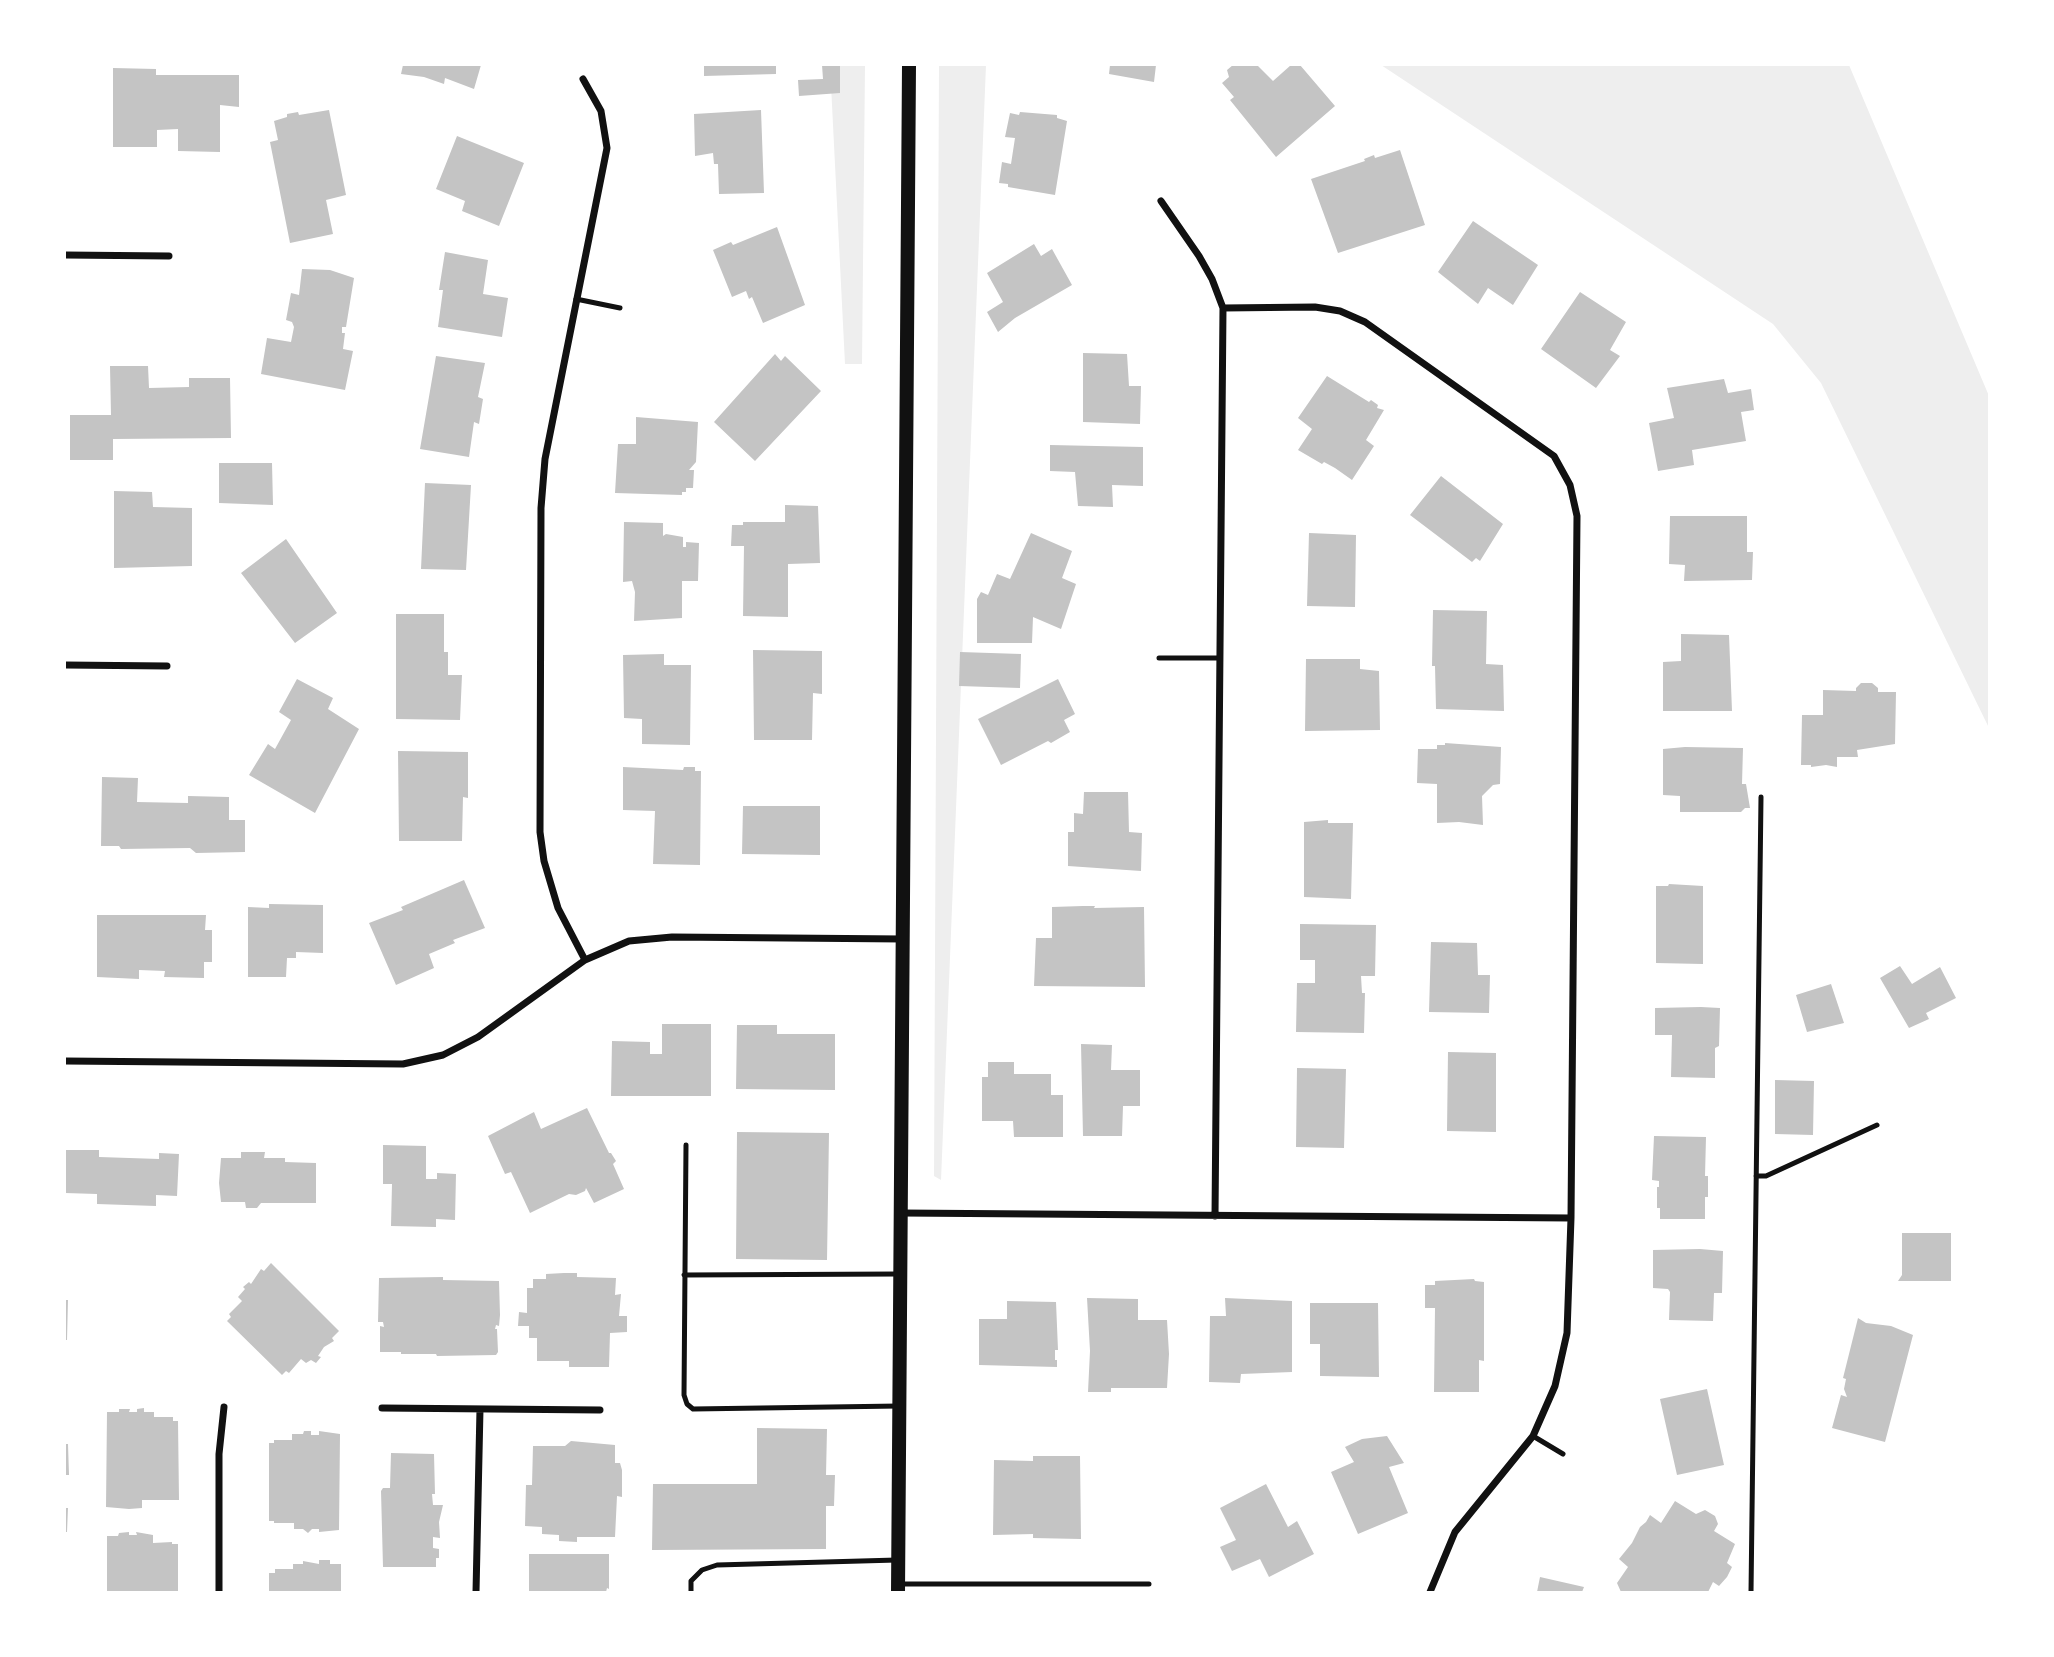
<!DOCTYPE html>
<style>
body{margin:0}
#map{position:relative;width:2054px;height:1657px;overflow:hidden;background:#fff;font-family:"Space Grotesk",sans-serif}
canvas{display:block}
.frame{position:absolute;inset:0;border:66px solid #fff;pointer-events:none}
</style>
<div id="map">
<canvas width="2054" height="1657"></canvas>
<div class="frame"></div>
</div>
<script>
const ctx = document.querySelector('canvas').getContext('2d');
ctx.lineJoin = 'round';
function fill(path, color) {
  ctx.fillStyle = color;
  ctx.fill(path, 'evenodd');
}
function poly(rows) {
  const path = new Path2D();
  for (const r of rows) {
    path.moveTo(r[0], r[1]);
    for (let i = 2; i < r.length; i += 2) path.lineTo(r[i], r[i + 1]);
  }
  return path;
}
function strokePath(path, color, width, dash) {
  ctx.strokeStyle = color;
  ctx.lineWidth = width;
  ctx.lineCap = dash ? 'butt' : 'round';
  ctx.setLineDash(dash || []);
  ctx.stroke(path);
}
fill(poly([
 [830,65,865,65,862,364,845,364],
 [939,65,986,65,941,1180,934,1176],
 [1381,65,1849,65,1989,396,1989,728,1821,383,1773,324]
]), '#eee');
fill(poly([
 [403,65,481,65,474,89,445,78,444,84,424,77,401,74],
 [704,65,776,65,776,74,704,76],
 [822,65,840,65,840,93,799,96,798,80,823,79],
 [1110,65,1156,65,1154,82,1109,74],
 [1233,65,1257,65,1273,81,1291,65,1300,65,1335,106,1276,157,1230,100,1234,97,1222,83,1229,77,1227,70],
 [113,68,156,69,156,75,239,75,239,107,220,105,220,152,178,151,178,129,157,130,157,147,113,147],
 [329,110,346,195,326,200,333,234,290,243,270,142,278,140,274,121,287,117,287,114,298,112,299,115],
 [761,110,764,193,719,194,718,164,714,164,713,153,695,156,694,114],
 [1020,112,1057,115,1057,118,1067,121,1055,195,1008,187,1008,184,999,183,1002,162,1011,164,1015,138,1005,137,1010,113,1019,115],
 [457,136,524,163,499,226,462,211,465,201,436,189],
 [1400,150,1425,225,1338,253,1311,179,1365,161,1364,159,1374,155,1375,158],
 [1473,221,1538,265,1513,305,1488,288,1478,304,1438,272],
 [777,227,805,305,763,323,752,297,749,299,746,291,732,297,713,250,731,242,733,245],
 [1034,244,1041,256,1052,249,1072,285,1015,318,998,332,987,312,1003,302,987,273],
 [445,252,488,260,483,294,508,298,502,337,438,327,443,290,439,290],
 [302,269,330,270,354,278,346,327,342,327,342,333,345,333,343,349,353,351,345,390,261,374,267,338,291,342,294,327,292,322,286,320,291,293,299,295],
 [1580,292,1626,322,1610,350,1620,356,1596,388,1541,349],
 [1083,353,1127,354,1129,386,1141,386,1140,424,1083,422],
 [775,354,781,361,785,356,821,391,755,461,714,422],
 [436,356,485,363,478,397,483,399,479,424,474,422,469,457,420,449],
 [110,366,148,366,149,388,189,387,189,378,230,378,231,438,113,439,113,460,70,460,70,415,111,415],
 [1327,376,1369,402,1371,400,1378,405,1377,408,1384,410,1366,440,1374,446,1352,480,1335,468,1324,462,1322,464,1298,450,1312,429,1298,418],
 [1724,379,1728,393,1751,389,1754,410,1741,412,1746,441,1692,450,1694,465,1658,471,1649,423,1674,418,1667,388],
 [636,417,698,422,696,462,689,470,694,470,693,488,686,488,686,492,682,492,682,495,615,493,618,444,636,444],
 [1050,445,1143,447,1143,486,1112,485,1113,507,1078,506,1075,472,1050,471],
 [219,463,272,463,273,505,219,503],
 [1441,476,1503,524,1480,561,1476,558,1472,562,1410,515],
 [425,483,471,485,466,570,421,569],
 [114,491,152,492,153,507,192,508,192,566,114,568],
 [785,505,818,506,820,563,788,564,788,617,743,616,744,546,731,546,732,525,743,525,743,522,785,522],
 [1670,516,1747,516,1747,552,1753,552,1752,580,1684,581,1685,565,1669,564],
 [624,522,663,523,663,536,666,534,683,537,683,547,686,547,686,542,699,543,698,581,682,581,682,618,634,621,635,592,632,581,623,582],
 [1031,533,1072,551,1062,578,1076,584,1061,629,1033,617,1032,643,977,643,977,599,981,592,988,595,997,574,1010,579],
 [1309,533,1356,535,1355,607,1307,606],
 [286,539,337,613,295,643,241,573],
 [1433,610,1487,611,1486,664,1503,665,1504,711,1436,709,1435,666,1432,666],
 [396,614,444,614,444,652,448,652,448,675,462,675,460,720,396,719],
 [1681,634,1729,635,1732,711,1663,711,1663,662,1681,661],
 [753,650,822,651,822,694,813,693,812,740,754,740],
 [960,652,1021,654,1020,688,959,686],
 [664,654,664,665,691,665,690,745,642,744,642,719,624,718,623,655],
 [1306,659,1360,659,1360,669,1379,671,1380,730,1305,731],
 [297,679,333,698,328,709,359,729,315,813,249,775,268,744,275,749,291,720,279,712],
 [1058,679,1075,714,1064,720,1070,732,1051,743,1048,741,1001,765,978,719],
 [1861,683,1872,683,1878,688,1878,692,1896,692,1895,744,1857,750,1858,757,1837,757,1837,767,1826,765,1811,767,1811,765,1801,765,1802,715,1823,715,1823,690,1856,691,1856,688],
 [1445,743,1501,747,1500,784,1493,785,1482,796,1483,825,1459,822,1437,823,1437,784,1417,783,1418,749,1437,749,1437,745,1445,745],
 [1685,747,1743,748,1742,784,1746,784,1750,808,1745,808,1741,812,1680,812,1680,796,1663,795,1663,749],
 [398,751,468,752,468,798,463,797,462,841,399,841],
 [623,767,683,770,684,767,695,767,695,771,701,771,700,865,653,864,655,811,623,810],
 [102,777,138,778,137,802,188,803,188,796,229,797,229,820,245,820,245,852,196,853,190,848,121,849,119,846,101,846],
 [1084,792,1128,792,1129,832,1142,833,1141,871,1068,866,1068,832,1074,832,1074,813,1083,814],
 [743,806,820,806,820,855,742,854],
 [1328,820,1328,823,1353,823,1351,899,1304,897,1304,822],
 [464,880,485,928,453,940,455,943,429,954,434,968,396,985,369,923,403,910,401,907],
 [1669,884,1703,886,1703,964,1656,963,1656,886,1668,886],
 [269,904,323,905,323,953,296,952,296,958,287,958,286,977,248,977,248,907,269,908],
 [1083,906,1095,906,1094,908,1144,907,1145,987,1034,986,1036,938,1052,938,1052,907],
 [97,915,206,915,205,930,212,930,212,962,204,962,204,978,164,977,165,971,139,970,139,979,97,977],
 [1300,924,1376,925,1375,976,1361,976,1362,993,1365,993,1364,1033,1296,1032,1297,983,1315,983,1315,960,1300,960],
 [1431,942,1477,943,1478,975,1490,975,1489,1013,1429,1012],
 [1900,966,1912,984,1940,967,1956,998,1926,1013,1929,1019,1909,1028,1880,978],
 [1831,984,1844,1023,1807,1032,1796,995],
 [1701,1007,1720,1008,1719,1046,1715,1048,1715,1078,1671,1077,1672,1035,1655,1035,1655,1008],
 [662,1024,711,1024,711,1096,611,1096,612,1041,650,1042,650,1054,662,1054],
 [737,1025,777,1025,777,1034,835,1034,835,1090,736,1089],
 [1081,1044,1112,1045,1111,1070,1140,1070,1140,1106,1123,1106,1122,1136,1083,1136],
 [1448,1052,1496,1053,1496,1132,1447,1131],
 [988,1062,1014,1062,1014,1074,1051,1074,1051,1095,1063,1095,1063,1137,1014,1137,1013,1121,982,1121,982,1077,988,1077],
 [1297,1068,1346,1069,1344,1148,1296,1147],
 [1775,1080,1814,1081,1813,1135,1775,1134],
 [587,1108,609,1153,611,1153,616,1161,613,1164,624,1189,594,1203,586,1188,585,1191,576,1195,569,1194,530,1213,511,1172,505,1174,488,1136,534,1112,541,1129],
 [737,1132,829,1133,827,1260,736,1259],
 [1654,1136,1706,1137,1705,1176,1708,1176,1708,1197,1705,1197,1705,1219,1660,1219,1660,1208,1657,1208,1657,1187,1659,1187,1659,1181,1652,1180],
 [383,1145,426,1146,426,1179,437,1179,437,1173,456,1174,455,1220,436,1219,436,1227,391,1226,392,1184,383,1184],
 [65,1150,99,1150,99,1157,159,1159,159,1153,179,1154,177,1196,156,1195,156,1206,97,1204,97,1194,65,1193],
 [241,1152,265,1152,264,1158,285,1158,285,1162,316,1163,316,1203,261,1203,257,1208,246,1208,245,1202,221,1202,219,1183,221,1158,241,1158],
 [1902,1233,1951,1233,1951,1281,1898,1281,1902,1275],
 [1700,1249,1723,1251,1722,1293,1714,1293,1713,1321,1669,1320,1670,1292,1668,1289,1653,1288,1653,1250],
 [271,1263,339,1331,332,1338,334,1341,324,1347,318,1356,321,1357,316,1363,311,1360,306,1363,301,1359,289,1373,286,1371,282,1375,227,1321,231,1317,229,1314,242,1301,238,1297,245,1289,243,1287,249,1282,251,1284,261,1269,264,1271],
 [564,1273,577,1273,577,1277,616,1278,615,1295,621,1294,619,1316,627,1316,627,1332,610,1333,609,1367,569,1367,569,1361,537,1361,537,1338,529,1338,529,1326,518,1326,519,1312,527,1313,527,1288,533,1288,533,1279,546,1279,546,1274],
 [443,1277,443,1280,499,1281,500,1315,499,1326,496,1325,495,1329,497,1329,498,1352,496,1355,437,1356,436,1354,401,1354,401,1352,380,1352,380,1326,384,1327,383,1322,378,1322,379,1278],
 [1474,1279,1475,1281,1484,1282,1484,1361,1479,1360,1479,1392,1434,1392,1435,1308,1425,1308,1425,1285,1435,1285,1435,1281],
 [1087,1298,1138,1299,1138,1320,1167,1320,1169,1354,1167,1388,1111,1388,1111,1392,1088,1392,1090,1351],
 [1225,1298,1292,1301,1292,1372,1241,1374,1240,1383,1209,1382,1210,1316,1226,1316],
 [65,1300,68,1300,67,1340,65,1340],
 [1007,1301,1056,1302,1058,1350,1055,1350,1055,1360,1057,1360,1057,1367,979,1365,979,1319,1007,1319],
 [1310,1303,1378,1303,1379,1377,1320,1376,1320,1344,1310,1344],
 [1858,1318,1866,1323,1891,1326,1913,1335,1885,1442,1832,1428,1841,1395,1847,1397,1844,1389,1846,1379,1843,1378],
 [1707,1389,1724,1465,1677,1475,1660,1399],
 [144,1408,144,1412,154,1412,154,1417,173,1417,173,1421,178,1421,179,1500,142,1500,142,1508,129,1509,106,1507,107,1412,119,1412,119,1409,130,1409,129,1412,137,1412,137,1409],
 [757,1428,827,1429,826,1475,835,1475,834,1506,826,1506,826,1549,652,1550,653,1484,757,1484],
 [304,1431,311,1431,311,1435,319,1435,319,1431,340,1434,339,1530,319,1532,319,1529,312,1529,308,1533,303,1529,294,1529,294,1523,274,1523,274,1521,269,1521,269,1443,274,1443,274,1440,292,1440,292,1434,303,1434],
 [1387,1436,1404,1463,1389,1467,1408,1513,1358,1534,1331,1472,1354,1462,1345,1447,1362,1439],
 [571,1441,615,1445,615,1463,620,1463,622,1470,622,1497,617,1496,615,1537,577,1537,577,1542,559,1541,559,1535,542,1534,542,1527,525,1526,526,1485,532,1485,533,1446,565,1446],
 [65,1444,68,1444,69,1475,65,1475],
 [391,1453,434,1454,435,1494,432,1494,433,1505,443,1505,439,1522,440,1538,433,1537,433,1548,439,1549,439,1558,436,1558,436,1567,383,1567,381,1491,383,1488,390,1488],
 [1033,1456,1080,1456,1081,1539,1033,1538,1033,1534,993,1535,994,1460,1033,1461],
 [1266,1484,1288,1527,1297,1521,1314,1554,1269,1577,1260,1559,1232,1571,1220,1547,1236,1540,1220,1508],
 [1675,1501,1696,1514,1705,1510,1715,1516,1718,1524,1714,1531,1735,1544,1727,1563,1732,1567,1727,1577,1719,1586,1713,1582,1708,1592,1621,1592,1617,1583,1628,1567,1619,1559,1632,1543,1640,1527,1646,1522,1650,1515,1661,1523],
 [65,1508,68,1508,67,1532,65,1532],
 [129,1532,129,1535,137,1535,136,1532,153,1535,153,1543,172,1542,172,1544,178,1544,178,1592,107,1592,107,1536,118,1536,119,1533],
 [529,1554,609,1554,609,1589,607,1588,606,1592,529,1592],
 [319,1560,330,1560,330,1564,341,1564,341,1592,269,1592,269,1573,275,1573,275,1569,293,1569,293,1564,303,1564,303,1561,319,1564],
 [1540,1577,1584,1587,1582,1592,1537,1592]
]), '#c4c4c4');
strokePath(poly([
 [576,299,620,308],
 [1159,658,1220,658],
 [686,1145,684,1395,687,1404,693,1409,899,1406],
 [1756,1176,1766,1176,1877,1125],
 [684,1275,898,1274],
 [1533,1436,1563,1454],
 [901,1584,1149,1584],
 [691,1592,691,1581,702,1570,717,1565,897,1560],
 [1751,1592,1761,797]
]), '#111', 5);
strokePath(poly([
 [583,79,601,111,607,148,545,459,541,508,540,832,544,861,558,908,585,960],
 [1161,201,1199,256,1212,279,1223,308,1215,1216],
 [65,255,169,256],
 [1223,308,1315,307,1340,311,1365,322,1554,456,1570,485,1577,516,1571,1218,1567,1333,1555,1386,1533,1436,1455,1532,1430,1592],
 [65,665,167,666],
 [65,1061,403,1064,443,1055,478,1037,585,960,629,941,672,937,903,939],
 [901,1213,1571,1218],
 [382,1408,600,1410],
 [219,1592,219,1454,224,1407],
 [476,1592,480,1409]
]), '#111', 7);
strokePath(poly([
 [898,1592,909,65]
]), '#111', 14);
</script>
